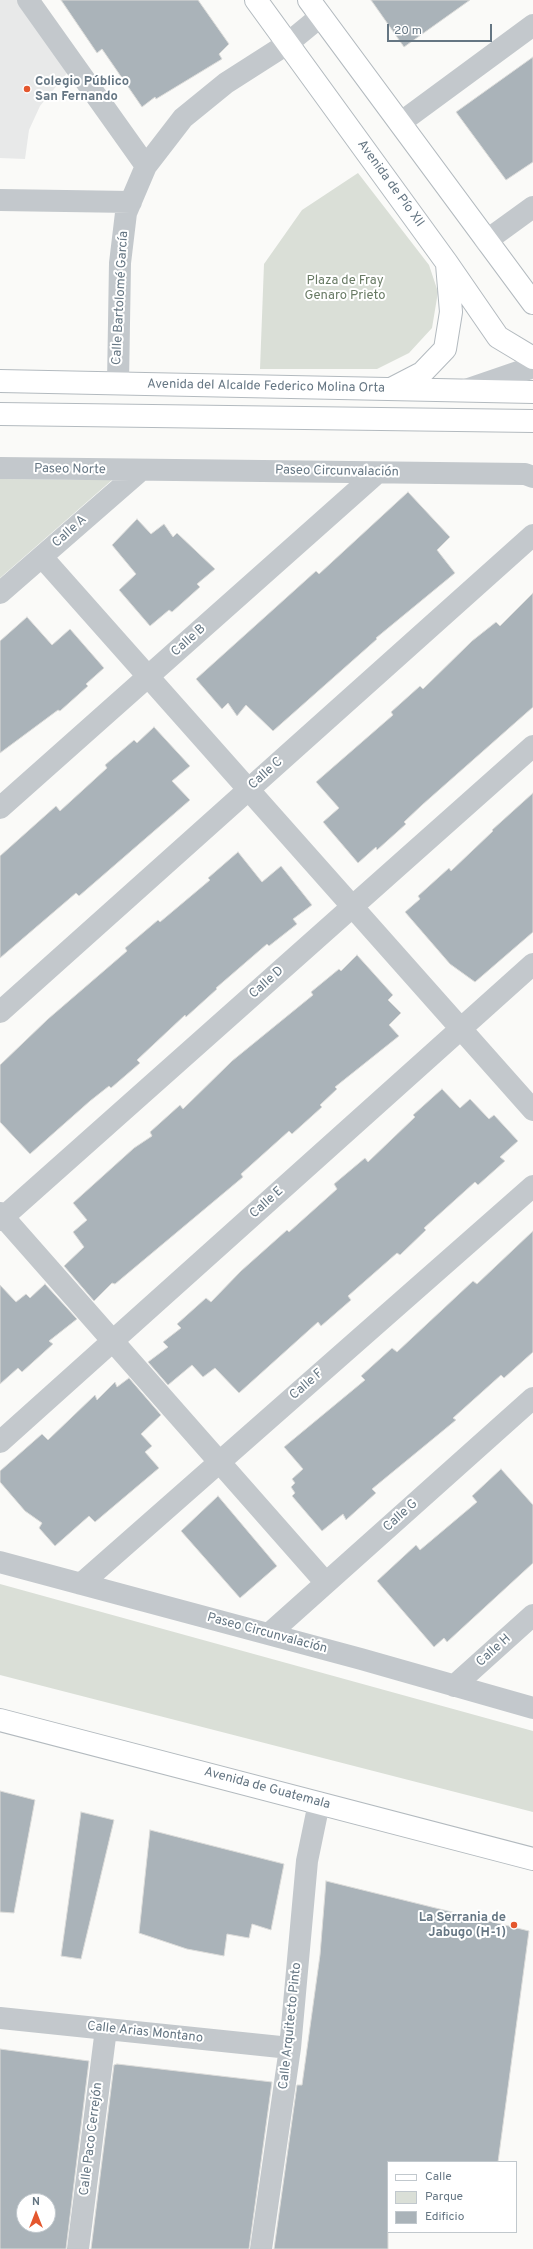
<!DOCTYPE html>
<meta charset="utf-8">
<style>
body{margin:0}
#map{position:relative;width:533px;height:2249px;overflow:hidden;background:#fafaf8;font-family:Overpass,sans-serif}
canvas{display:block}
.legend{position:absolute;left:387px;top:2161px;width:130px;height:72px;box-sizing:border-box;background:#fff;border:1px solid #c1c8cd;margin:0;padding:5px 7px;list-style:none;font-size:12px;color:#657683}
.legend li{display:flex;align-items:center;gap:8px;height:20px}
.legend b{width:20px;border:1px solid #c1c8cd}
.north{position:absolute;left:16px;top:2193px;width:40px;height:40px;box-sizing:border-box;background:#fff;border:1px solid #c1c8cd;border-radius:50%;rotate:0deg;font-size:11px;font-weight:700;line-height:16px;text-align:center;color:#657683}
.north::after{content:'';display:block;margin:auto;width:14px;height:18px;background:#e4572e;clip-path:polygon(50% 0,100% 100%,50% 72%,0 100%)}
.scale{position:absolute;left:387px;top:24px;width:105px;height:18px;box-sizing:border-box;border:2px solid #657683;border-top:0;padding-left:5px;font-size:12px;line-height:14px;white-space:nowrap;color:#657683;-webkit-text-stroke:3px #fff;paint-order:stroke}
</style>
<div id="map">
<canvas width="533" height="2249"></canvas>
<ul class="legend">
<li><b style="height:5px;background:#fff"></b>Calle</li>
<li><b style="height:11px;background:#dadfd7"></b>Parque</li>
<li><b style="height:11px;background:#aab3b9"></b>Edificio</li>
</ul>
<div class="north">N</div>
<div class="scale">20 m</div>
</div>
<script>
const ctx = document.querySelector('canvas').getContext('2d');
ctx.lineJoin = 'round';
function fill(path, color) {
  ctx.fillStyle = color;
  ctx.fill(path, 'evenodd');
}
function poly(rows) {
  const path = new Path2D();
  for (const r of rows) {
    path.moveTo(r[0], r[1]);
    for (let i = 2; i < r.length; i += 2) path.lineTo(r[i], r[i + 1]);
  }
  return path;
}
function strokePath(path, color, width, dash) {
  ctx.strokeStyle = color;
  ctx.lineWidth = width;
  ctx.lineCap = dash ? 'butt' : 'round';
  ctx.setLineDash(dash || []);
  ctx.stroke(path);
}
function write(font, color, halo, rows, align = 'center') {
  ctx.font = font + ' Overpass,sans-serif';
  ctx.lineWidth = 4;
  ctx.setLineDash([]);
  ctx.textBaseline = 'middle';
  ctx.strokeStyle = halo;
  ctx.fillStyle = color;
  for (const [text, x, y, turn = 0] of rows) {
    ctx.save();
    ctx.translate(x, y);
    ctx.rotate((+turn || 0) * Math.PI / 180);
    ctx.textAlign = isNaN(turn) ? turn : align;
    if (halo) ctx.strokeText(text, 0, 0);
    ctx.fillText(text, 0, 0);
    ctx.restore();
  }
}
fill(poly([
 [0,0,17,0,68,72,40,106,29,130,25,159,0,158]
]), '#e8e9e9');
fill(poly([
 [358,173,429,265,438,292,432,328,409,353,377,369,260,369,264,264,302,210],
 [0,479,112,480,0,578],
 [0,1584,533,1731,533,1812,0,1675]
]), '#dadfd7');
const building = poly([
 [61,0,198,0,229,44,219,54,222,59,156,99,155,97,142,107,102,49,97,53,61,0],
 [371,0,470,0,404,47,371,0],
 [533,57,533,162,506,180,456,112,533,57],
 [408,492,450,537,437,550,455,573,376,638,377,639,273,731,246,705,237,716,228,703,222,709,196,679,316,571,319,574,408,492],
 [137,519,151,534,164,524,173,537,177,533,215,569,197,584,200,587,172,612,169,610,150,626,119,590,136,574,112,545,137,519],
 [533,593,533,707,422,805,404,822,406,824,377,850,376,847,358,863,323,822,339,808,316,782,393,715,391,712,420,686,423,689,472,641,496,622,500,626,533,593],
 [27,617,52,645,70,629,104,668,86,684,88,686,60,711,58,710,0,753,0,641,27,617],
 [154,727,190,766,172,781,190,800,79,896,76,893,0,958,0,856,56,806,60,811,107,768,105,765,134,740,137,743,154,727],
 [533,793,533,932,475,982,450,964,405,912,420,899,418,896,449,868,451,871,493,831,492,830,533,793],
 [238,852,262,882,281,866,312,905,293,919,297,924,269,946,267,944,216,988,217,989,186,1017,185,1015,137,1060,140,1063,111,1088,109,1086,90,1101,30,1154,0,1122,0,1065,48,1019,127,951,125,948,158,920,160,922,210,880,208,878,238,852],
 [357,955,393,995,388,1000,401,1013,389,1025,399,1036,335,1087,337,1089,320,1105,322,1107,292,1134,289,1131,241,1174,243,1177,115,1284,112,1283,94,1301,64,1266,84,1247,73,1232,87,1220,73,1203,134,1148,152,1136,150,1132,180,1105,183,1109,232,1061,313,995,311,992,339,969,341,971,357,955],
 [442,1089,460,1108,470,1099,489,1119,494,1115,518,1141,500,1157,505,1161,478,1185,475,1182,424,1228,426,1230,400,1255,397,1253,348,1296,351,1300,321,1326,318,1322,239,1393,215,1368,203,1377,192,1365,168,1385,148,1362,168,1347,163,1342,181,1328,177,1324,206,1298,211,1302,241,1271,287,1230,289,1232,337,1189,334,1184,365,1158,368,1162,415,1117,413,1115,442,1089],
 [533,1231,533,1352,504,1378,501,1375,453,1418,456,1420,372,1489,376,1493,346,1520,343,1514,322,1531,292,1496,295,1493,291,1487,295,1483,292,1479,303,1469,284,1447,365,1380,361,1376,392,1348,397,1352,473,1281,477,1284,533,1231],
 [45,1284,77,1319,49,1341,53,1344,22,1372,18,1368,0,1384,0,1285,16,1302,26,1294,30,1298,45,1284],
 [129,1378,161,1415,141,1434,152,1446,145,1452,159,1468,95,1522,89,1516,55,1546,39,1528,42,1523,25,1511,0,1482,0,1471,42,1434,48,1440,95,1395,97,1400,115,1382,117,1387,129,1378],
 [501,1469,533,1505,533,1563,447,1642,444,1638,434,1647,377,1581,416,1545,420,1550,477,1502,472,1496,501,1469],
 [218,1496,277,1566,240,1598,181,1531,218,1496],
 [0,1791,35,1800,14,1913,0,1912,0,1791],
 [81,1812,114,1820,81,1959,61,1956,81,1812],
 [150,1830,284,1864,271,1930,252,1924,249,1938,227,1934,224,1956,187,1949,139,1933,150,1830],
 [326,1881,529,1931,498,2162,388,2162,388,2249,274,2249,297,2085,302,2085,320,1955,326,1881],
 [0,2049,89,2061,66,2249,0,2249,0,2049],
 [24,2201,48,2201,48,2225,24,2225,24,2201],
 [117,2064,272,2082,249,2249,91,2249,114,2065,117,2064]
]);
fill(building, '#aab3b9');
strokePath(building, '#dcdcda', 1);
const secondary = poly([
 [256,0,447,263,498,337,533,358],
 [309,0,533,303],
 [0,381,533,392],
 [393,388,422,373,445,349,451,312,447,264],
 [0,414,533,421],
 [0,1720,533,1859]
]);
strokePath(secondary, '#b3babf', 24);
strokePath(poly([
 [28,0,146,166],
 [400,123,533,25],
 [0,200,131,202],
 [486,241,533,207],
 [118,383,120,263,126,213,146,166,183,118,226,83,287,44,321,16],
 [466,390,533,367],
 [0,468,525,474,533,477],
 [42,557,533,1110],
 [0,593,140,471],
 [0,808,377,473],
 [0,1012,533,535],
 [0,1213,326,1583],
 [0,1220,533,746],
 [0,1442,533,964],
 [0,1562,361,1659,533,1708],
 [81,1584,533,1186],
 [269,1634,533,1398],
 [454,1686,533,1615],
 [0,2018,290,2048],
 [78,2249,106,2029],
 [261,2249,290,2048,307,1861,319,1803]
]), '#c3c8cc', 22);
strokePath(secondary, '#fff', 22);
for (const [x, y, r, color] of [
 [27,89,4,"#e4572e"],
 [514,1925,4,"#e4572e"]
]) {
  const dot = new Path2D();
  dot.arc(x, y, r, 0, 2 * Math.PI);
  ctx.fillStyle = color;
  ctx.fill(dot);
  strokePath(dot, '#fff', 1.5);
}
write('bold 13px', '#657683', '#fff', [
 ["Colegio Público",35,82],
 ["San Fernando",35,97],
 ["La Serrania de",506,1918,"right"],
 ["Jabugo (H-1)",506,1933,"right"]
], 'left');
write('13px', '#657683', '#fff', [
 ["Avenida de Pío XII",390,184,54],
 ["Calle Bartolomé García",121,298,-87],
 ["Avenida del Alcalde Federico Molina Orta",266,387,1],
 ["Paseo Norte",70,470,1],
 ["Paseo Circunvalación",337,472,1],
 ["Calle A",70,532,-42],
 ["Calle B",189,641,-42],
 ["Calle C",266,774,-42],
 ["Calle D",267,983,-42],
 ["Calle E",267,1203,-42],
 ["Calle F",307,1385,-41],
 ["Calle G",401,1516,-42],
 ["Paseo Circunvalación",267,1634,15],
 ["Calle H",494,1651,-42],
 ["Avenida de Guatemala",267,1789,15],
 ["Calle Arquitecto Pinto",291,2026,-84],
 ["Calle Arias Montano",145,2033,6],
 ["Calle Paco Cerrejón",92,2139,-83]
]);
write('13px', '#687a64', '#fff', [
 ["Plaza de Fray",345,281],
 ["Genaro Prieto",345,296]
]);
</script>
